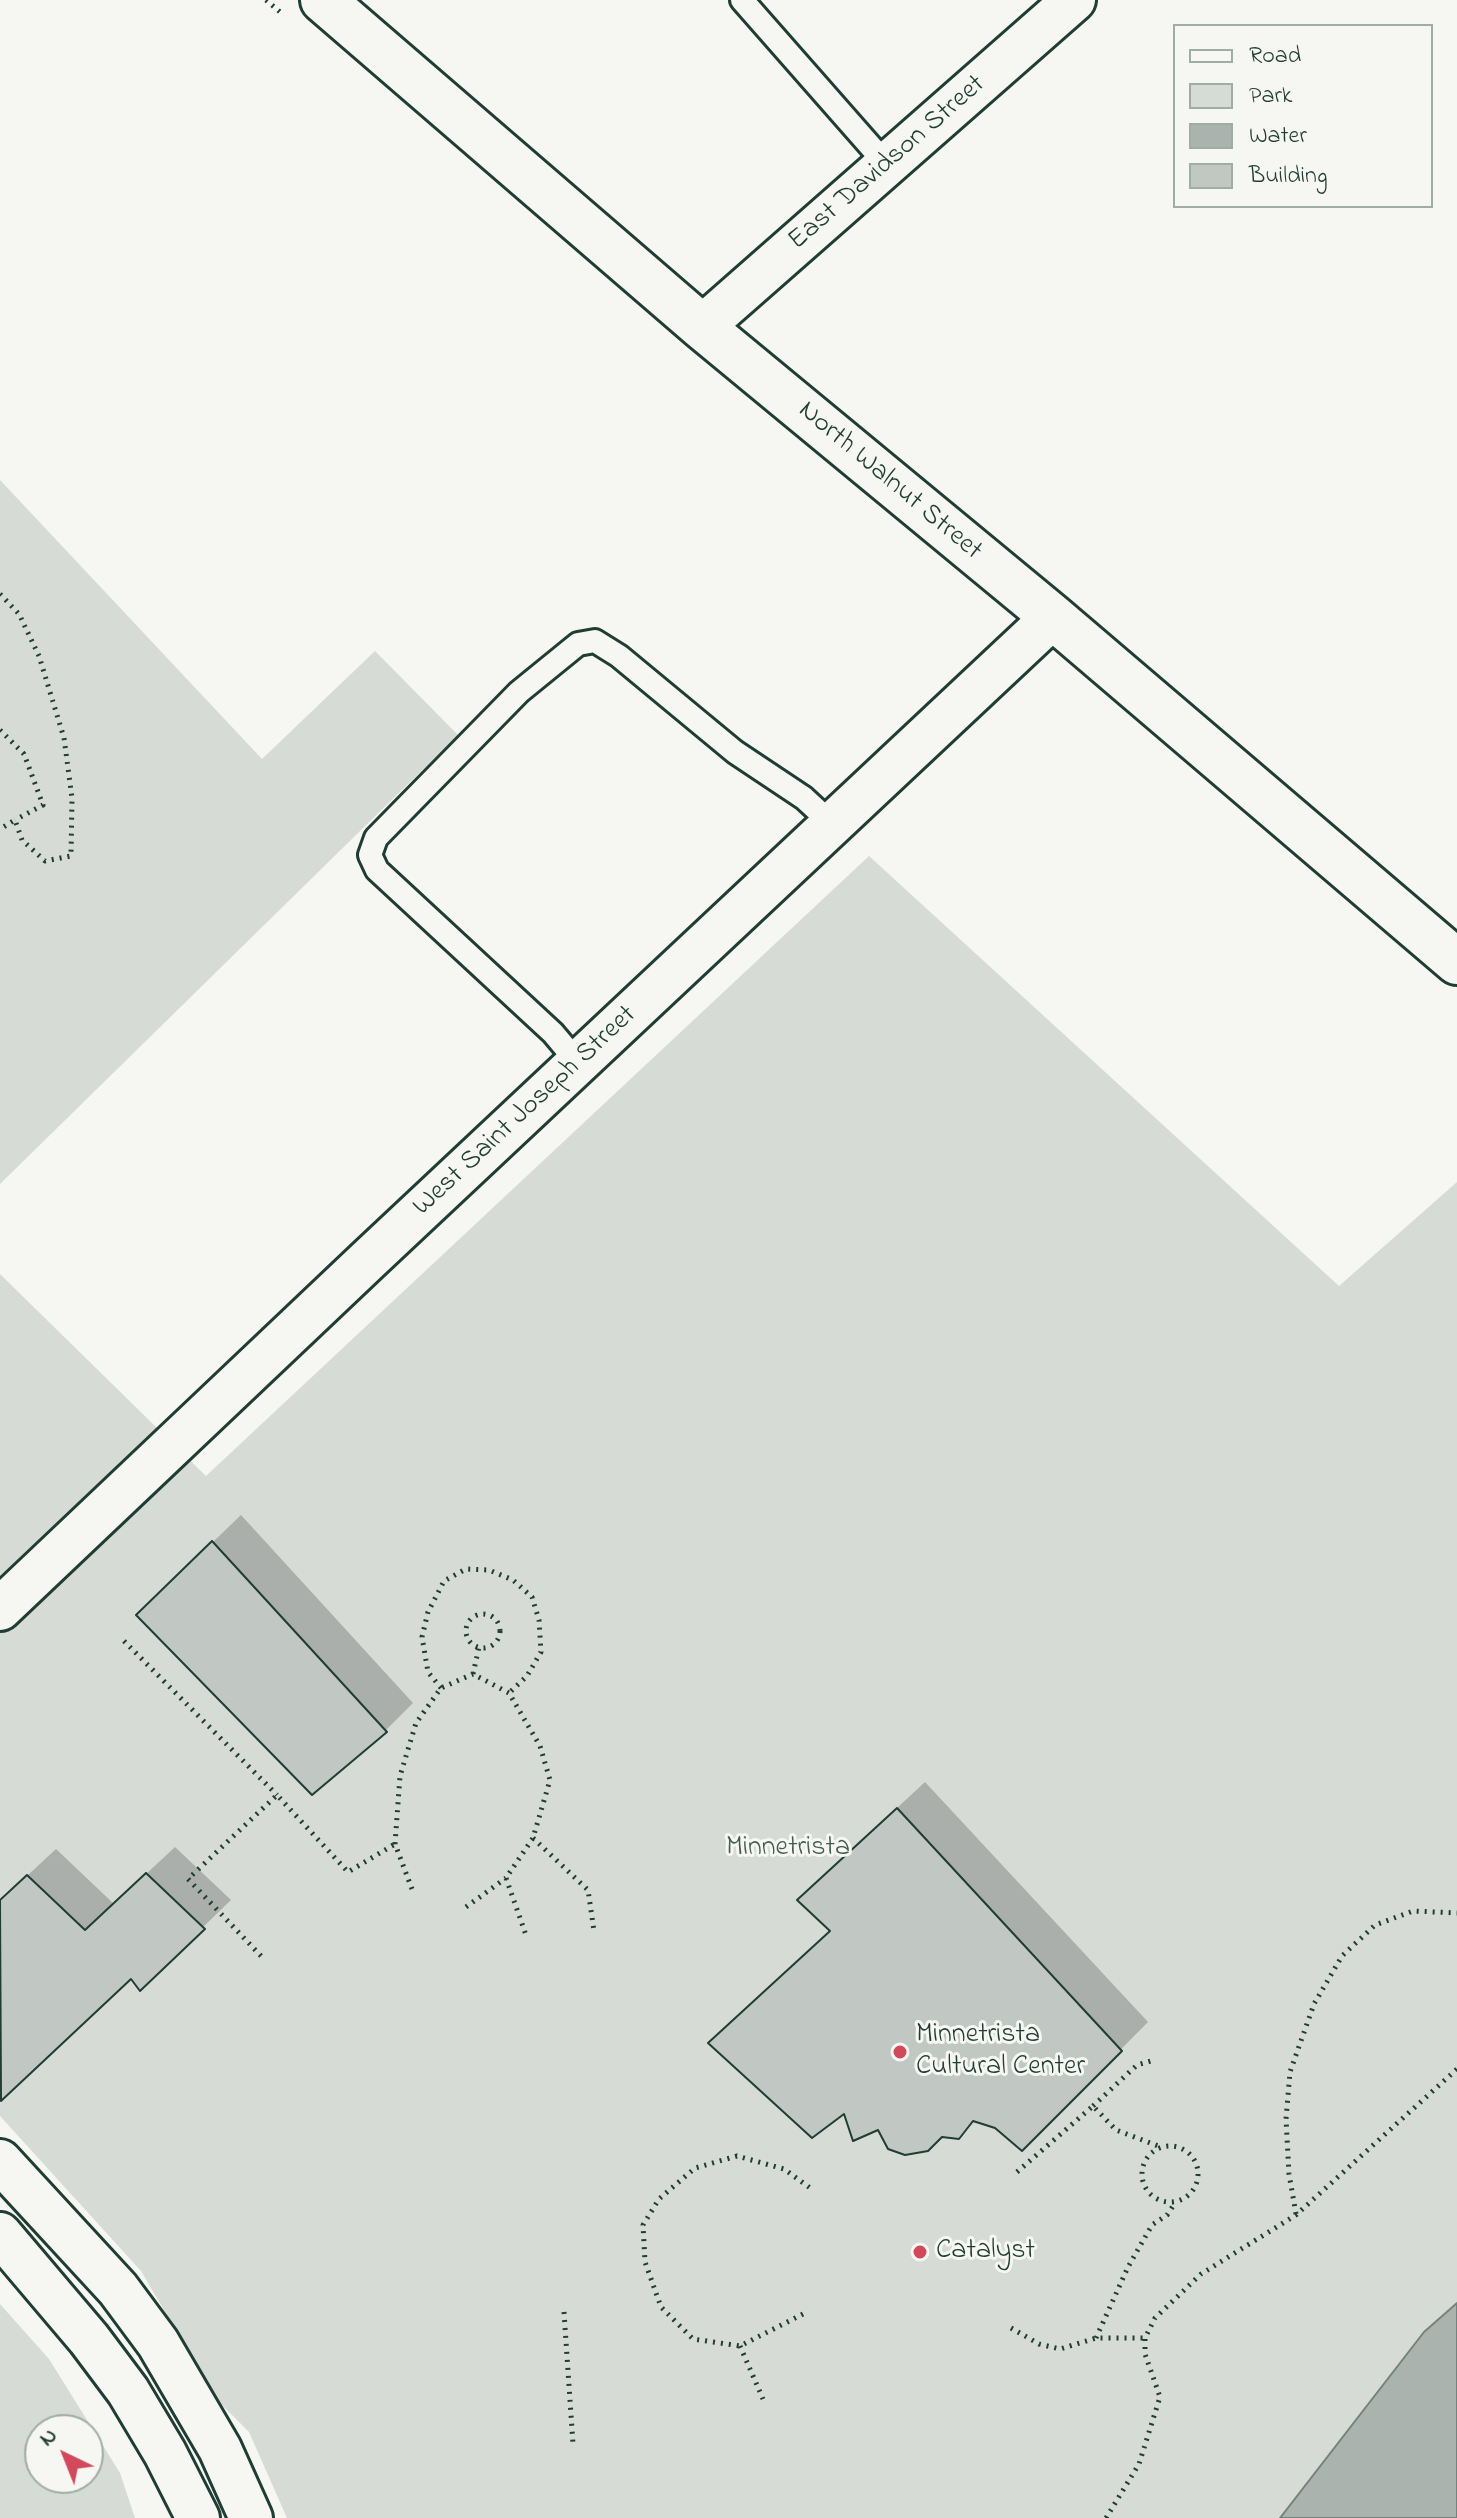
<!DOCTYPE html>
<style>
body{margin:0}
#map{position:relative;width:1457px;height:2518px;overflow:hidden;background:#f6f6f2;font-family:"Indie Flower",sans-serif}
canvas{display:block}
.legend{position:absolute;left:1173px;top:24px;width:260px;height:184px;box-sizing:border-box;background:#f6f6f2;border:2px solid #a0aca6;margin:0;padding:10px 14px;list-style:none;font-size:24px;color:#1f3d34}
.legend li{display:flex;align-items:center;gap:16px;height:40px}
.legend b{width:40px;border:2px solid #a0aca6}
.north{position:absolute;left:24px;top:2414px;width:80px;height:80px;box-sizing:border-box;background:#f6f6f2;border:2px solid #a0aca6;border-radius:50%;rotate:317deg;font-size:22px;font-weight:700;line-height:32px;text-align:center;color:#1f3d34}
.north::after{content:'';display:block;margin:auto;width:28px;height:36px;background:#d1495b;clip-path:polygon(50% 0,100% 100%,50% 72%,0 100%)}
</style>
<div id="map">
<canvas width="1457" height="2518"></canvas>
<ul class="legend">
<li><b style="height:10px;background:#f6f6f2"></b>Road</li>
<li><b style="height:22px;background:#d6dbd6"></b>Park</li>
<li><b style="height:22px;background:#aab3ae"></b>Water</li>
<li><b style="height:22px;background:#c1c8c3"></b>Building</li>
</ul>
<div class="north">N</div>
</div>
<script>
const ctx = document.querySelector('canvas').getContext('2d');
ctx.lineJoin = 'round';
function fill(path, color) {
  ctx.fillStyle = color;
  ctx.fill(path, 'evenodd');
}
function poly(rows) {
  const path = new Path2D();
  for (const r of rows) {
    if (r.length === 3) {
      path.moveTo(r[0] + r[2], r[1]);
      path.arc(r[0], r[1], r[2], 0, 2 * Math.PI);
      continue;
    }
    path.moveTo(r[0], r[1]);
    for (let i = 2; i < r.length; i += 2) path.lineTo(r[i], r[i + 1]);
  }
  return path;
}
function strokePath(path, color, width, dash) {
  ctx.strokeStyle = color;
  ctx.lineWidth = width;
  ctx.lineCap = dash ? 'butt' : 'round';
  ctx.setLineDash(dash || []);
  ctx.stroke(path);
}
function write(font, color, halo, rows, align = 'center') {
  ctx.font = font + ' "Indie Flower",sans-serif';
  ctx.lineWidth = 6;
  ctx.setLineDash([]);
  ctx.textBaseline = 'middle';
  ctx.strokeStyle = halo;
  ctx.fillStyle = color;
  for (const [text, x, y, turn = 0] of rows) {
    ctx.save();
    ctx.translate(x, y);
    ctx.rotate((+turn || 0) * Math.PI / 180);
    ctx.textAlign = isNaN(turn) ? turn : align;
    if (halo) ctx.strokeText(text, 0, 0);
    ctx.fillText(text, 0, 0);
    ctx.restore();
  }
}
fill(poly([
 [0,480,262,759,375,651,458,735,0,1184],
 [869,856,1339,1286,1457,1182,1457,2303,1424,2332,1280,2518,287,2518,249,2432,217,2400,141,2271,0,2116,0,1274,206,1476],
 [0,2304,49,2359,120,2473,135,2518,0,2518],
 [40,2430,88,2430,88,2478,40,2478]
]), '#d6dbd6');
const water = poly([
 [1457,2303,1457,2518,1280,2518,1424,2332,1457,2303]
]);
fill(water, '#aab3ae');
strokePath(water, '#72847d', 2);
fill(poly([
 [241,1515,413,1703,386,1730,312,1792,166,1587],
 [925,1782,1148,2022,1022,2149,996,2127,976,2120,958,2137,942,2135,832,1930,827,1873],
 [175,1847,231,1900,140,1988,132,1976,1,2098,0,1901,56,1849,114,1904]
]), '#0003');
const building = poly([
 [212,1541,387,1732,312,1795,136,1615,212,1541],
 [897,1808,1122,2051,1022,2151,995,2128,973,2121,959,2139,942,2137,928,2151,905,2155,888,2149,878,2130,853,2141,844,2114,812,2138,708,2043,830,1931,797,1900,897,1808],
 [146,1873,205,1929,140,1991,131,1979,1,2101,0,1900,27,1875,85,1930,146,1873]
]);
fill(building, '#c1c8c3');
strokePath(building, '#1f3d34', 2);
const lane = poly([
 [742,0,887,165],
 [579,1064,553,1033,377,870,370,855,376,838,519,692,578,644,595,641,619,656,735,752,804,798,832,824]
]);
const street = poly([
 [702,327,1074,0],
 [0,1609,368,1260,1053,617],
 [0,2161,118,2289,158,2343,220,2449,251,2518],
 [0,2234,89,2339,128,2391,165,2453,198,2518]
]);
const secondary = poly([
 [323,0,702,327,1053,617,1457,962]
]);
strokePath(lane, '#1f3d34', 28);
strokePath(street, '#1f3d34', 48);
strokePath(secondary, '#1f3d34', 50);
strokePath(poly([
 [266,0,280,12],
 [0,594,19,614,39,656,64,738,72,798,71,856,45,861,22,840,15,820,0,829],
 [0,730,24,754,43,805,15,820],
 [483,1631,17],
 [124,1641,277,1795],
 [473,1674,479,1647],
 [441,1688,428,1672,422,1637,428,1612,444,1581,466,1569,489,1570,513,1580,532,1597,539,1620,541,1652,527,1676,509,1693],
 [533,1838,588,1890,594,1931],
 [412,1889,395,1844,400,1776,416,1723,441,1688,473,1674,509,1693,540,1746,550,1780,533,1838,506,1878,527,1938],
 [466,1907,506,1878],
 [261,1956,188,1879,277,1795,348,1872,395,1844],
 [1093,2106,1137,2065,1151,2061],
 [1170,2174,28],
 [1017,2172,1093,2106,1116,2130,1161,2147],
 [1296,2214,1289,2174,1286,2119,1290,2072,1314,2004,1342,1956,1375,1925,1413,1911,1457,1913],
 [564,2312,573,2444],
 [803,2314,740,2346,693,2339,661,2307,645,2262,643,2225,659,2199,695,2168,737,2156,784,2169,813,2190],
 [1011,2328,1039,2344,1060,2349,1096,2338,1145,2338],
 [1096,2338,1128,2267,1152,2225,1167,2215,1175,2203],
 [740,2346,763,2399],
 [1106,2518,1139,2464,1160,2397,1145,2354,1145,2338,1155,2318,1201,2274,1296,2215,1457,2069]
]), '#1f3d34', 5, [2, 6]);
strokePath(lane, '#f6f6f2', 22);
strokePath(street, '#f6f6f2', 42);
strokePath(secondary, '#f6f6f2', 44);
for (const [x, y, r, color] of [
 [900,2052,8,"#d1495b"],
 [920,2252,8,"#d1495b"]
]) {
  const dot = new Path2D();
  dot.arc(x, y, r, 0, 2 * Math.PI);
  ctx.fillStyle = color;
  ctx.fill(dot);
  strokePath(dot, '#f6f6f2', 3);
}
write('28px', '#1f3d34', '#f6f6f2', [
 ["East Davidson Street",888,164,-41],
 ["North Walnut Street",889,482,40],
 ["West Saint Joseph Street",526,1112,-43]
]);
write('28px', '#445d54', '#f6f6f2', [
 ["Minnetrista",788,1849]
]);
write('28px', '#1f3d34', '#f6f6f2', [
 ["Minnetrista",916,2036],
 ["Cultural Center",916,2068],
 ["Catalyst",936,2252]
], 'left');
</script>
